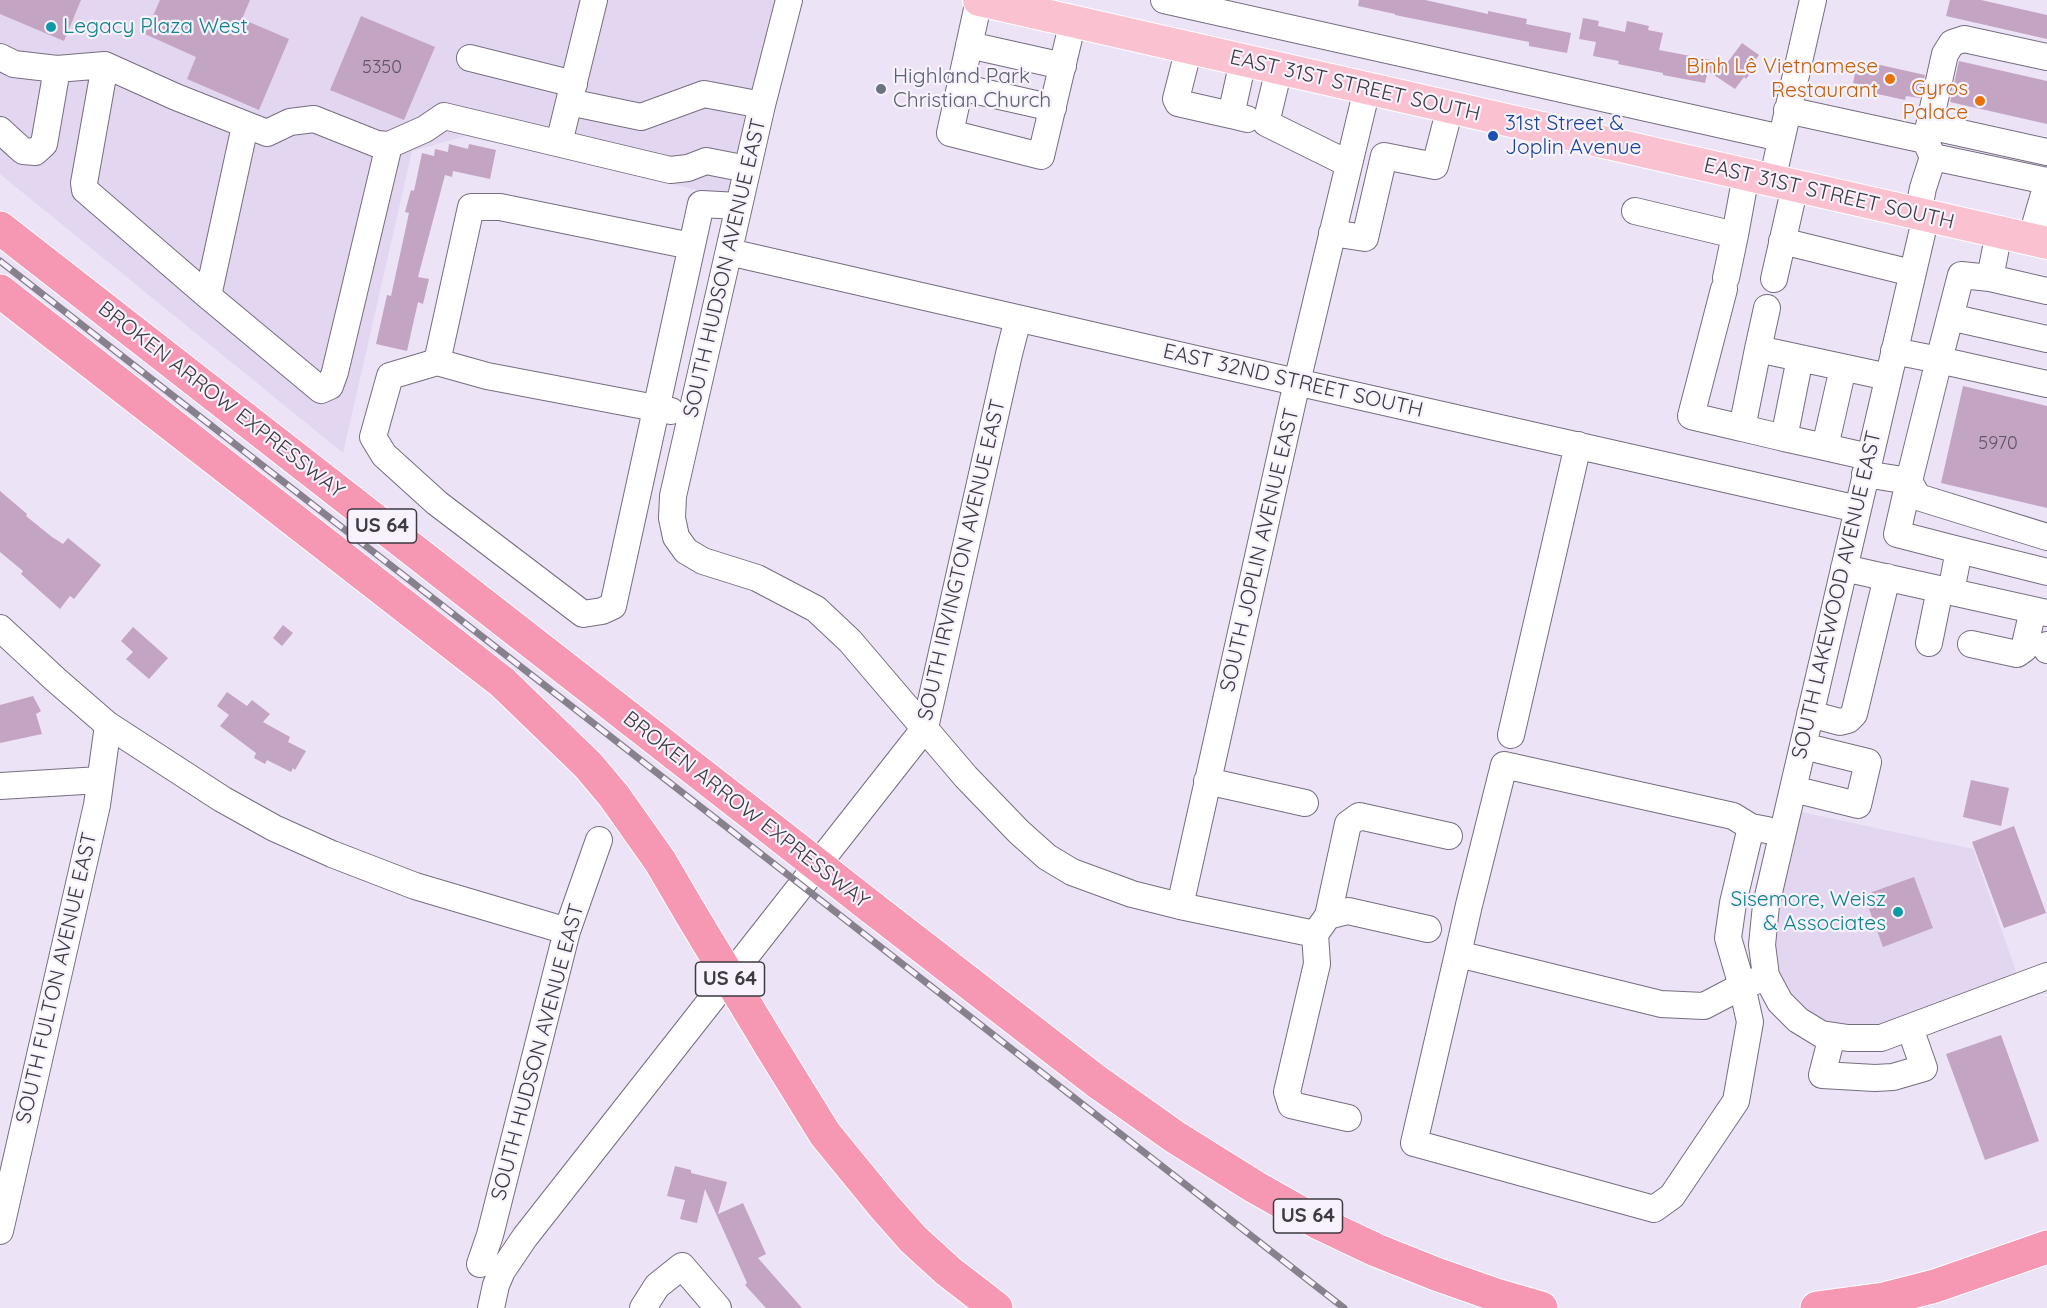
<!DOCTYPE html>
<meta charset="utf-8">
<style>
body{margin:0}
canvas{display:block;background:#ece3f6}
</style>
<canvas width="2047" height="1308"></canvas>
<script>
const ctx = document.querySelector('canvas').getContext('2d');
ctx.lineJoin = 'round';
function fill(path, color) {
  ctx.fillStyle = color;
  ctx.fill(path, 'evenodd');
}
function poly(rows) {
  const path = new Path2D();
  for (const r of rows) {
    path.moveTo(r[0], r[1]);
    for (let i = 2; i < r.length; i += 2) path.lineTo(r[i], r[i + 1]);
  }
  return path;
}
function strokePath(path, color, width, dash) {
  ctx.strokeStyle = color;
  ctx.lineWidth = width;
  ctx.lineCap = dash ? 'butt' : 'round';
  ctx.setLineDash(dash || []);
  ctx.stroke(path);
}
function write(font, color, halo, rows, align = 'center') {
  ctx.font = font + ' Quicksand,sans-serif';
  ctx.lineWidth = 4.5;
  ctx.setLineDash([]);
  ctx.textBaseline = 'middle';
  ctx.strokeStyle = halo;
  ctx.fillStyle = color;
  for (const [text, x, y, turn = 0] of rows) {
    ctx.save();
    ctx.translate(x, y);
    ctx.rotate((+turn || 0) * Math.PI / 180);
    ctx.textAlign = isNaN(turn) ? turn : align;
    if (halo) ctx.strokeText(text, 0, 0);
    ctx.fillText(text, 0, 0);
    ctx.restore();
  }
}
fill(poly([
 [0,0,777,0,727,197,466,136,412,151,343,453,0,174],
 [1797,811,1973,849,2017,974,1875,1028,1828,1024,1805,1013,1789,997,1775,973,1772,920]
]), '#e3d6f0');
fill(poly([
 [0,0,81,0,64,41,0,14],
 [160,0,250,0,242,19,289,39,259,110,187,79,196,57,145,34],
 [1359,0,1425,0,1488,14,1488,11,1527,19,1526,24,1571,33,1567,53,1529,46,1529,42,1395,15,1395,14,1358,6],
 [1950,0,1981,0,2047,15,2047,39,1946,16],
 [361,16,435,47,404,120,330,90],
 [1583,18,1599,21,1598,26,1625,32,1627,21,1649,26,1648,30,1663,33,1659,50,1727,63,1742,43,1759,55,1754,62,1757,64,1746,79,1744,77,1735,89,1708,71,1705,83,1663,75,1663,73,1618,64,1619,61,1593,56,1596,42,1579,39],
 [1858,60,1925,75,1920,98,1906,96,1905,100,1868,92,1870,87,1853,83],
 [1959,61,2047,81,2047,124,1950,102],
 [449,144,468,149,469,144,496,150,490,179,453,171,452,177,445,175,418,277,429,279,423,304,418,302,407,351,376,344,387,295,391,296,409,213,405,212,411,190,414,191,422,153,434,156,435,149,448,152],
 [1963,386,2047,406,2047,508,1941,483],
 [0,491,27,514,26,516,52,537,63,544,68,538,101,565,74,599,70,596,60,609,21,574,23,571,0,552],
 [283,625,293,633,282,646,273,638],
 [133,627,168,658,149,679,126,659,133,652,121,641],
 [227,692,247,706,252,700,270,714,263,722,290,737,288,742,306,751,295,770,293,768,291,772,267,760,265,764,254,758,256,753,220,726,229,715,217,706],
 [33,696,41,711,36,714,42,734,0,743,0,705],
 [1971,780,2009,788,2001,826,1963,817],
 [2014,826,2046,913,2004,928,1972,842],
 [1914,877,1933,928,1883,947,1864,895],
 [2001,1035,2039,1141,1985,1160,1946,1054],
 [675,1166,691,1170,691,1173,727,1182,718,1214,743,1203,766,1254,758,1258,802,1308,766,1308,745,1285,747,1283,705,1189,697,1223,680,1219,685,1200,667,1196]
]), '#c4a4c3');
const minor = poly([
 [789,0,762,105,673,496,672,518,676,537,686,551,703,561,757,578,816,609,850,641,966,777,1019,832,1047,857,1072,872,1132,894,1180,906,1315,934],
 [979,0,950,133,1041,156,1073,21],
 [1164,0,1781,138],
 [969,45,1063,66],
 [1189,48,1176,99,1178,103,1231,115],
 [0,57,14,64,57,69],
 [470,58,574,84],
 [1243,61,1231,115,1247,119],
 [105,65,84,183,85,190,208,296,321,390,330,386,335,372,389,145],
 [1279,69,1266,123,1349,164],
 [960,87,1053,108],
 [569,102,641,117,704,94,762,105],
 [1787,110,1925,140],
 [1929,126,1945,54,1952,43,1964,39,2047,57],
 [0,130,23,151,35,152,44,144,57,69,105,65,176,97,267,133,290,122,314,119,377,144,389,145,425,129,444,116,670,170,688,168,706,161,747,169],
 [559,143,594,0],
 [1933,157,2047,181],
 [1772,181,1813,0],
 [1635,211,1735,235,1746,175],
 [1918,214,1923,188,1933,157,1925,140,1929,126,2047,152],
 [1926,216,1766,905,1762,945,1766,976,1780,1002,1798,1020,1821,1034,1848,1038,1881,1038,2047,976],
 [1332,233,1365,238,1384,156,1435,166,1450,108],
 [2031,239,2047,184],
 [1782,241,1912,273],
 [691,246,500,207,471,207,437,362,390,376,373,437,384,455,437,503,583,614,602,611,613,606,701,204,739,206],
 [729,252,1274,377,1858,509],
 [1726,278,1735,235],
 [1990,278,2047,291],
 [1774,279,1795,186],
 [1724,289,1691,416,1742,428],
 [208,296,245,126],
 [1767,308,1758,349,1888,377],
 [1950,317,2047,339],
 [1758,349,1742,428,1784,438],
 [1894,351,1939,360,1961,275,1990,278,1999,232],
 [1800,358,1784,438,1825,447],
 [437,362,487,376,671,411],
 [1843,368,1825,447,1869,457],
 [1865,474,1909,481,1939,360,2047,384],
 [1909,481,1897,534,1959,550,1951,592],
 [1909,481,1918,497,2047,537],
 [1959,550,2047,572],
 [1844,568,2047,613],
 [0,628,56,680,108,725,222,799,274,828,332,854,415,886,567,931],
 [1929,643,1940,589],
 [1971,644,2017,654,2024,649,2033,610],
 [2047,645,2047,650],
 [1810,714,1840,722,1848,720,1854,714,1887,577],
 [1511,735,1578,445],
 [1207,781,1305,803],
 [0,786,100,780],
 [1793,789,1858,805,1868,762,1803,746],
 [1180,906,1297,382,1367,89],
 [1328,916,1348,911,1428,929],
 [1458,954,1661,1004,1704,1006,1742,986,1750,1022,1736,1101,1672,1196,1654,1209,1414,1143,1458,954,1469,905,1504,765,1733,816,1751,827],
 [1758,980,1742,986,1728,938,1733,903,1751,827,1767,830],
 [1832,1036,1822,1075,1875,1078,1893,1077,1924,1068,1910,1028],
 [1348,1118,1291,1105,1287,1092,1317,964,1315,934,1328,916,1348,824,1359,816,1449,836],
 [0,1231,97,805,108,725],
 [480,1264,490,1235,567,931,599,840],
 [491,1308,496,1285,502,1271,525,1237,925,728,1009,354,1018,319],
 [643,1308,657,1286,682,1266,718,1308]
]);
const major = poly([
 [979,0,2047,243]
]);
const highway = poly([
 [0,228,765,824],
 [0,291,502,682,588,765,614,796,660,861,691,914],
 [871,907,1096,1081,1175,1137,1255,1187,1317,1222,1376,1250,1436,1274,1496,1295,1541,1308],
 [770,1045,825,1134,883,1205,913,1239,948,1271,996,1308],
 [1817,1308,1884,1299,1935,1286,2047,1247]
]);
strokePath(minor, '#766e7f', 28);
strokePath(major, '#fff', 34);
strokePath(highway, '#fff', 35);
strokePath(minor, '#fff', 26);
strokePath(major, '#fac1d1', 32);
strokePath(highway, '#f697b3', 33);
const rail = poly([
 [0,261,1344,1308]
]);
strokePath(rail, '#87818d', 7);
strokePath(rail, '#f7f2fd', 4.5, [14]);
const highwayBridge = poly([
 [765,824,871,907],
 [691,914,770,1045]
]);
strokePath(highwayBridge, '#fff', 35, []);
strokePath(highwayBridge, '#f697b3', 33);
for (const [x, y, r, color] of [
 [51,27,6,"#0f9aa8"],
 [1890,79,6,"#e8710a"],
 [881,89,6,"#6b7280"],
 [1980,101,6,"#e8710a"],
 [1493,136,6,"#1a4fb4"],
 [1898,912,6,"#0f9aa8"]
]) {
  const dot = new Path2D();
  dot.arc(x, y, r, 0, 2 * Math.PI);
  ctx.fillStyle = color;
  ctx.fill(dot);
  strokePath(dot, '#f7f2fd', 2);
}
write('18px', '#5f5462', null, [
 ["5350",382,68],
 ["5970",1998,444]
]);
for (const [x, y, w] of [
 [382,526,69],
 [730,979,69],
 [1308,1216,69]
]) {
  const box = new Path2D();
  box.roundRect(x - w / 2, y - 17, w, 34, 4.5);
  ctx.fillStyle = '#f7f2fd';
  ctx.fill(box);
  strokePath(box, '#3d3a41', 1.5);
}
write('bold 20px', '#3d3a41', null, [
 ["US 64",382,526],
 ["US 64",730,979],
 ["US 64",1308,1216]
]);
write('21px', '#0d838f', '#f7f2fd', [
 ["Legacy Plaza West",63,27],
 ["Sisemore, Weisz",1886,900,"right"],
 ["& Associates",1886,924,"right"]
], 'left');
write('21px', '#c56008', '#f7f2fd', [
 ["Binh Lê Vietnamese",1878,67],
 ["Restaurant",1878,91],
 ["Gyros",1968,89],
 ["Palace",1968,113]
], 'right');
write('21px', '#5b616d', '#f7f2fd', [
 ["Highland Park",893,77],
 ["Christian Church",893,101]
], 'left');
write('21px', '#3d3a41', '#f7f2fd', [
 ["EAST 31ST STREET SOUTH",1355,86,13],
 ["EAST 31ST STREET SOUTH",1829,194,13],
 ["SOUTH HUDSON AVENUE EAST",725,268,-77],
 ["EAST 32ND STREET SOUTH",1293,381,13],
 ["BROKEN ARROW EXPRESSWAY",221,400,38],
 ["SOUTH JOPLIN AVENUE EAST",1260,550,-77],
 ["SOUTH IRVINGTON AVENUE EAST",962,560,-77],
 ["SOUTH LAKEWOOD AVENUE EAST",1837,595,-77],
 ["BROKEN ARROW EXPRESSWAY",746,810,38],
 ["SOUTH FULTON AVENUE EAST",57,978,-77],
 ["SOUTH HUDSON AVENUE EAST",538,1052,-75]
]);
write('21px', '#164399', '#f7f2fd', [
 ["31st Street &",1505,124],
 ["Joplin Avenue",1505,148]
], 'left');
</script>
